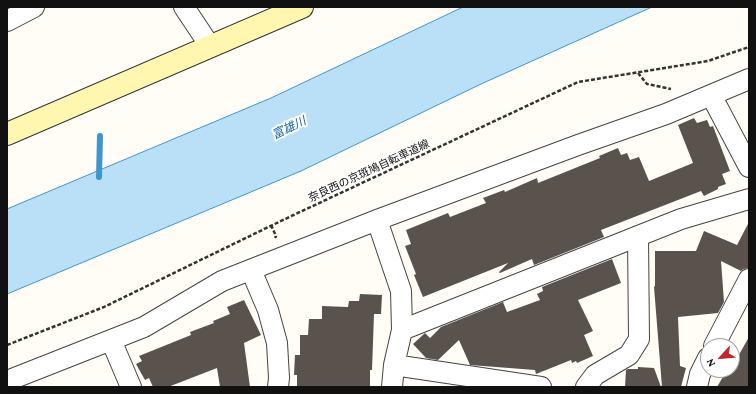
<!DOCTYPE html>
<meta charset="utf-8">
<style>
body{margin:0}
#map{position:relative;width:756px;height:394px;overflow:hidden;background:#fffdf5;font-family:"Crimson Pro",serif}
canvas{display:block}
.frame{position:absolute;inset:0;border:8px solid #111;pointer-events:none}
.north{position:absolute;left:700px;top:338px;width:40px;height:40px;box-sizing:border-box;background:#fff;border:1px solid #a0a0a0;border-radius:50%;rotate:243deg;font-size:11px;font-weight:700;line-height:16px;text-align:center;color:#111}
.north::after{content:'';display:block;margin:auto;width:14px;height:18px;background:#c4262e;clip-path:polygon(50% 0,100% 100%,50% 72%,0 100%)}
</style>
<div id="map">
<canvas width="756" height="394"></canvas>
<div class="frame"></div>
<div class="north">N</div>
</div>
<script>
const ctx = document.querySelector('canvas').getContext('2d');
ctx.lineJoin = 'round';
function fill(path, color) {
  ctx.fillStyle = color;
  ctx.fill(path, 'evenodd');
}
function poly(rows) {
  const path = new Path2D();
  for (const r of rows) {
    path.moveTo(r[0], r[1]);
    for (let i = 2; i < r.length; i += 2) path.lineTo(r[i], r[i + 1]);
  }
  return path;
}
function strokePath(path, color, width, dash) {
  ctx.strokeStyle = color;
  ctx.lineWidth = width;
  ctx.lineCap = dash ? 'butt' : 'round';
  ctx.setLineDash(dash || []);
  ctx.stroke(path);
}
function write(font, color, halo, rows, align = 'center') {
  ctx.font = font + ' "Crimson Pro","Noto Sans JP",serif';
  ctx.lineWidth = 4;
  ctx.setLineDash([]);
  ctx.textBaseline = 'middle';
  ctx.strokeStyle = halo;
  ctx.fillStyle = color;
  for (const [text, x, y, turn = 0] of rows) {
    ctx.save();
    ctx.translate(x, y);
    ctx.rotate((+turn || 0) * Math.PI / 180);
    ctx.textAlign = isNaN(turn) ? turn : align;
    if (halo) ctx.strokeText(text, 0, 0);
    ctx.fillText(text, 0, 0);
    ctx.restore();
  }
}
const water = poly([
 [463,7,652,7,481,84,301,171,7,294,7,209,271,98,463,7]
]);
fill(water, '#b9e0f7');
strokePath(water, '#3f96cf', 1);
strokePath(poly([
 [99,177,100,136]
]), '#3f96cf', 6);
fill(poly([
 [694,118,697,123,707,120,710,127,713,126,730,171,722,174,726,184,718,187,718,189,704,196,701,191,601,230,604,237,534,265,532,259,500,273,499,272,508,263,423,297,414,275,416,274,405,246,411,244,406,230,448,213,450,217,486,203,483,198,504,190,505,192,537,178,538,183,600,158,599,156,618,148,621,155,627,153,630,160,639,157,649,181,693,163,678,125],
 [749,222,749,268,743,269,741,271,721,261,724,302,718,313,678,317,680,366,686,368,681,387,662,387,654,287,655,286,655,251,696,251,704,231,737,245],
 [612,259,621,283,578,300,593,331,584,335,593,356,577,363,576,361,572,363,571,360,536,374,535,370,470,365,459,340,438,360,426,358,413,344,424,334,425,333,430,338,441,327,503,302,507,312,540,300,537,294,543,291,542,287],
 [360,294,382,295,381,314,374,314,372,370,370,370,370,387,297,387,297,375,294,375,295,355,300,355,300,335,308,335,309,319,322,319,322,306,348,307,349,301,359,301],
 [244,300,261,335,244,343,250,387,220,387,217,368,168,387,153,387,149,378,145,380,136,364,142,361,139,356,191,335,190,332,214,323,213,321,230,314,227,307],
 [749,337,749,387,717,387,727,370,732,370,732,367],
 [638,367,654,368,661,387,625,387,626,370,628,369,638,369]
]), '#5a524d');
const street = poly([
 [184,7,210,46],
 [7,21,34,7],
 [711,95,749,167],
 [377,220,401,291,402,330,394,365],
 [251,270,268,310,277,343,279,378,278,387],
 [402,330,681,219,749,199],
 [111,340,131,387],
 [714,346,749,279],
 [7,381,144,327,222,281,377,220,578,145,666,114,749,79],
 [392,387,394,365,541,387],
 [586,387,595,375,629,355,639,339,638,236],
 [697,387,700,374,708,358]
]);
const secondary = poly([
 [7,134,302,7]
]);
strokePath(street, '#444', 22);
strokePath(secondary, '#333', 24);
strokePath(poly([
 [638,73,647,84,671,89],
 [271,225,276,236,275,238],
 [7,345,104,307,285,219,578,82,708,61,749,47]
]), '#333', 2.5, [4, 2]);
strokePath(street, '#fff', 20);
strokePath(secondary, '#fff6b0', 22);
write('11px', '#111', '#fff', [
 ["奈良西の京斑鳩自転車道線",369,171,-25]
]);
write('italic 12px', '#1768a6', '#fff', [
 ["富雄川",289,128,-26]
]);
</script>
